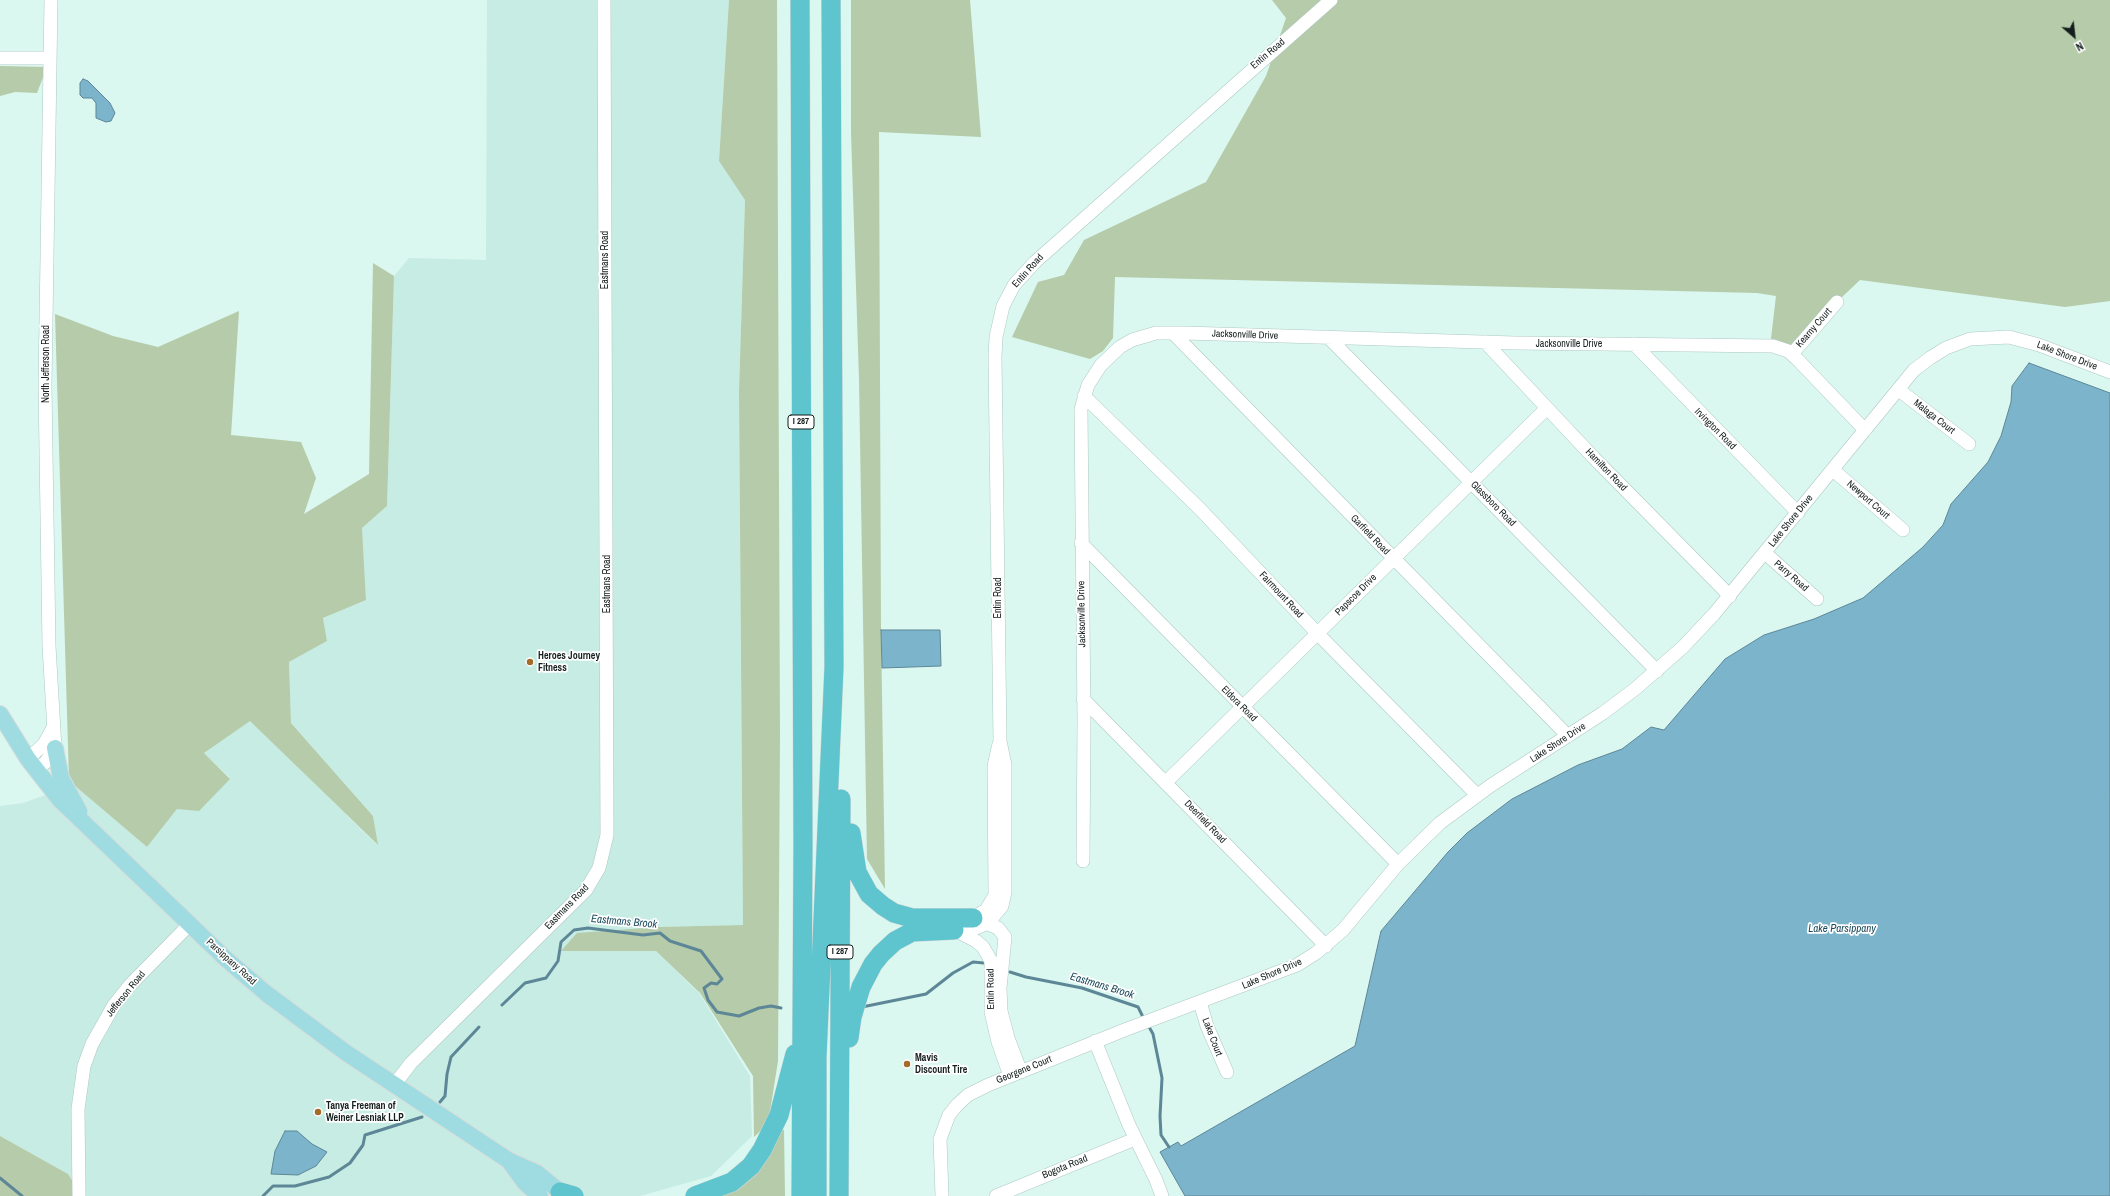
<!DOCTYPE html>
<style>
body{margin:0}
#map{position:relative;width:2110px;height:1196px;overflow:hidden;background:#daf7f0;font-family:"Archivo Narrow",sans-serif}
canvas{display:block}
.north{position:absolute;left:2054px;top:16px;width:40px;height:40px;-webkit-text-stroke:3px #fff;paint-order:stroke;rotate:152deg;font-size:11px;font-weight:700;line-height:16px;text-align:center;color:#141e1c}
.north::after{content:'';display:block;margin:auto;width:14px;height:18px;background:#141e1c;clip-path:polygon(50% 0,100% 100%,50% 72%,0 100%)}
</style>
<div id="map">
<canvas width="2110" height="1196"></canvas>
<div class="north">N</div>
</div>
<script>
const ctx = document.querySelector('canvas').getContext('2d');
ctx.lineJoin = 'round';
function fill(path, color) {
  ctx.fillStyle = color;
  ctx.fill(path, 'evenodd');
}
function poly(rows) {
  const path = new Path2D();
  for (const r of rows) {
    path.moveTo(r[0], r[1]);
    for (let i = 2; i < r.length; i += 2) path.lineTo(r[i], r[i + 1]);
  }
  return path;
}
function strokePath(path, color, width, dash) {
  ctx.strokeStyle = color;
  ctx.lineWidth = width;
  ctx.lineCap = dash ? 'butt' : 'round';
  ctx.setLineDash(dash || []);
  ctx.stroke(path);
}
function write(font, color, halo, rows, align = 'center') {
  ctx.font = font + ' "Archivo Narrow",sans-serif';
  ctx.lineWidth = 3.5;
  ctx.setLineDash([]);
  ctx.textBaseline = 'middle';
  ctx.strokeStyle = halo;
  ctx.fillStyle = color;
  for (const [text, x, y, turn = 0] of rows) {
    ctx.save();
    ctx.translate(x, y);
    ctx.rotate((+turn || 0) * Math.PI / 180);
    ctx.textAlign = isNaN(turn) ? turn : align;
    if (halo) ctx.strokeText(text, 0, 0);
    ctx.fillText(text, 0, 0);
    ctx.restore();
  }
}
fill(poly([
 [487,0,729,0,719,161,745,200,739,391,743,925,658,927,561,951,656,951,699,993,750,1076,752,1136,711,1176,640,1196,82,1196,68,1174,0,1136,0,806,23,803,74,785,147,847,177,809,230,778,204,753,250,720,377,845,373,816,291,723,289,662,327,641,323,618,366,600,362,528,387,506,394,276,409,258,486,260]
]), '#c6ece4');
fill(poly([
 [729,0,777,0,780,735,778,1061,768,1124,754,1137,753,1076,700,993,656,951,561,951,577,933,658,927,743,925,739,391,745,200,719,161],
 [851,0,970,0,981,137,879,132,881,630,885,889,867,859,859,379,851,133],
 [1272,0,2110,0,2110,301,2065,307,1860,280,1787,349,1770,347,1776,296,1757,293,1115,277,1113,338,1103,351,1090,359,1012,337,1038,282,1064,275,1084,240,1206,182,1266,76,1286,18],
 [0,66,47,67,37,93,15,92,0,96],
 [373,263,394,276,387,506,362,528,366,600,323,618,327,641,289,662,291,723,373,816,378,845,250,721,204,753,230,779,199,811,177,809,147,847,74,785,69,779,55,314,113,336,158,347,239,311,231,435,301,442,316,478,304,514,369,474],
 [781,1129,784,1130,785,1196,714,1196],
 [0,1136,68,1174,82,1196,0,1196]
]), '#b5cba9');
const water = poly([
 [83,79,88,81,110,103,115,113,111,121,106,122,96,118,96,103,92,98,83,98,80,95,80,83,83,79],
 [2029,363,2110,393,2110,1196,1185,1196,1160,1152,1178,1142,1181,1146,1355,1046,1381,931,1448,852,1467,833,1512,799,1578,765,1622,749,1651,727,1664,730,1725,659,1764,635,1814,619,1863,598,1923,547,1943,525,1951,504,1988,462,2001,436,2011,402,2012,386,2029,363],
 [881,630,940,630,941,666,882,668,881,630],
 [285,1131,297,1131,312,1144,327,1152,316,1166,298,1175,271,1174,275,1151,285,1131]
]);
fill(water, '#7cb4cc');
strokePath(water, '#5d8797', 1);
strokePath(poly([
 [1010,972,1026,977,1082,988,1138,1007,1144,1019],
 [502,1005,525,983,546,978,558,961,561,942,574,930,588,928,643,935,660,933,670,941,701,951,722,979,717,984,711,983,704,988,708,1000,717,1012,739,1016,759,1008,771,1006,781,1008],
 [862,1007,926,994,953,973,973,962,984,963],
 [1148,1025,1153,1034,1162,1078,1160,1116,1161,1135,1169,1147],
 [440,1102,445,1096,447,1074,451,1057,479,1027],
 [0,1178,22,1196],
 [263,1196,273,1186,295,1186,329,1177,350,1163,363,1145,365,1135,422,1117]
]), '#5d8797', 3);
const minor = poly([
 [0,58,50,58],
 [1173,333,1568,736],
 [1329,338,1657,671],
 [1485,342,1594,458,1730,596],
 [1634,344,1798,513],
 [1792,354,1837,302],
 [1899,390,1969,444],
 [1084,396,1200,509,1317,633,1477,795],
 [1833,470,1903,530],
 [1081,543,1398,864],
 [1765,553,1817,599],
 [1083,699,1326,946],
 [28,759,44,744,53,728],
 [35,769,45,763,55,748,49,646,45,386,51,0],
 [1166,782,1547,408],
 [1083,861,1084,721,1081,409,1088,385,1101,365,1120,347,1132,340,1156,333,1185,333,1515,343,1773,346,1788,351,1797,359,1865,430],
 [973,918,986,910,995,895,994,766,999,744],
 [981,921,998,928,1005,937,1000,988,1001,1011,1008,1038,1021,1072],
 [954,930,976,928,988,923,1002,906,1005,892,1005,765,1000,741,995,357,996,337,1003,306,1014,285,1035,262,1331,0],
 [955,930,976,941,983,947,991,961,991,1012,998,1042,1010,1076],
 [1200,1002,1207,1026,1227,1072],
 [1095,1041,1129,1125,1156,1180,1162,1196],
 [394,1085,411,1063,586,890,599,868,607,835,604,0],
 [79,1196,78,1109,84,1066,92,1044,114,1005,130,985,190,924],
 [942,1196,940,1139,949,1115,957,1105,968,1095,988,1085,1127,1029,1297,965,1316,953,1343,930,1398,864,1440,823,1490,786,1603,713,1635,689,1683,647,1714,614,1914,370,1930,358,1946,348,1970,339,2009,337,2039,345,2110,372],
 [996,1196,1135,1139]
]);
const major = poly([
 [0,714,28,759,60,800,226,959,267,994,345,1052,508,1160,537,1173,565,1196],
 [55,748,61,778,79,811],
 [509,1161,525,1183,540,1196]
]);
const highway = poly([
 [800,0,803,845,801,1196],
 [851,833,857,872,869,894,883,906,894,913,912,918,973,918],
 [849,1038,852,1017,861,987,873,964,881,954,895,941,912,932,954,930],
 [560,1192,574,1196],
 [695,1196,732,1182,751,1166,762,1150,779,1115,795,1054],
 [817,1196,817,1057,834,667,831,0],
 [839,1196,841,799]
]);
strokePath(minor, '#adc9c3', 14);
strokePath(major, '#d9dbdb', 18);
strokePath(highway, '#d9dbdb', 20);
strokePath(minor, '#fff', 13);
strokePath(major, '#9edce2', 16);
strokePath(highway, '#5ec4ce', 19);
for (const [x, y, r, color] of [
 [530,662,4,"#a56b2b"],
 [907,1064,4,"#a56b2b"],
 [318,1112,4,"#a56b2b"]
]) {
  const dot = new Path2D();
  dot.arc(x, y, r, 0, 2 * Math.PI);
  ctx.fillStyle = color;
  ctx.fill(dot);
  strokePath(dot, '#fff', 1.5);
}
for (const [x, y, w] of [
 [801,422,26],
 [840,952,26]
]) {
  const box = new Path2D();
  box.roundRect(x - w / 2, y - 7, w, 14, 3);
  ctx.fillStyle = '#fff';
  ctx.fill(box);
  strokePath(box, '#141e1c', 1);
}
write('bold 9px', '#141e1c', null, [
 ["I 287",801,422],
 ["I 287",840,952]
]);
write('10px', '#141e1c', '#fff', [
 ["Entin Road",1268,54,-40],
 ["Eastmans Road",605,260,-90],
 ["Entin Road",1028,271,-48],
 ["Kearny Court",1814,328,-49],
 ["Jacksonville Drive",1245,335,2],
 ["Jacksonville Drive",1569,344],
 ["Lake Shore Drive",2067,356,21],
 ["North Jefferson Road",46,364,-90],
 ["Malaga Court",1934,417,38],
 ["Irvington Road",1715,429,45],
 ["Hamilton Road",1606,470,46],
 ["Newport Court",1868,500,41],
 ["Glassboro Road",1493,504,45],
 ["Lake Shore Drive",1791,521,-51],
 ["Garfield Road",1370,535,46],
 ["Parry Road",1791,576,41],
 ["Eastmans Road",607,584,-90],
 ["Fairmount Road",1281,595,47],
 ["Papscoe Drive",1356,595,-45],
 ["Entin Road",998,598,-90],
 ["Jacksonville Drive",1082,614,-91],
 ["Eldora Road",1239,704,45],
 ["Lake Shore Drive",1558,743,-33],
 ["Deerfield Road",1205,822,46],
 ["Eastmans Road",567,907,-46],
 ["Parsippany Road",231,962,42],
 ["Lake Shore Drive",1272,974,-23],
 ["Entin Road",991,989,-91],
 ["Jefferson Road",126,994,-51],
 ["Lake Court",1212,1037,69],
 ["Georgene Court",1024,1070,-22],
 ["Bogota Road",1065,1167,-22]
]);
write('bold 10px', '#141e1c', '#fff', [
 ["Heroes Journey",538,656],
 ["Fitness",538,668],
 ["Mavis",915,1058],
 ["Discount Tire",915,1070],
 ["Tanya Freeman of",326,1106],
 ["Weiner Lesniak LLP",326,1118]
], 'left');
write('italic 11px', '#1a495b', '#fff', [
 ["Eastmans Brook",624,922,5],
 ["Lake Parsippany",1842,929],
 ["Eastmans Brook",1102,986,17]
]);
</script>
